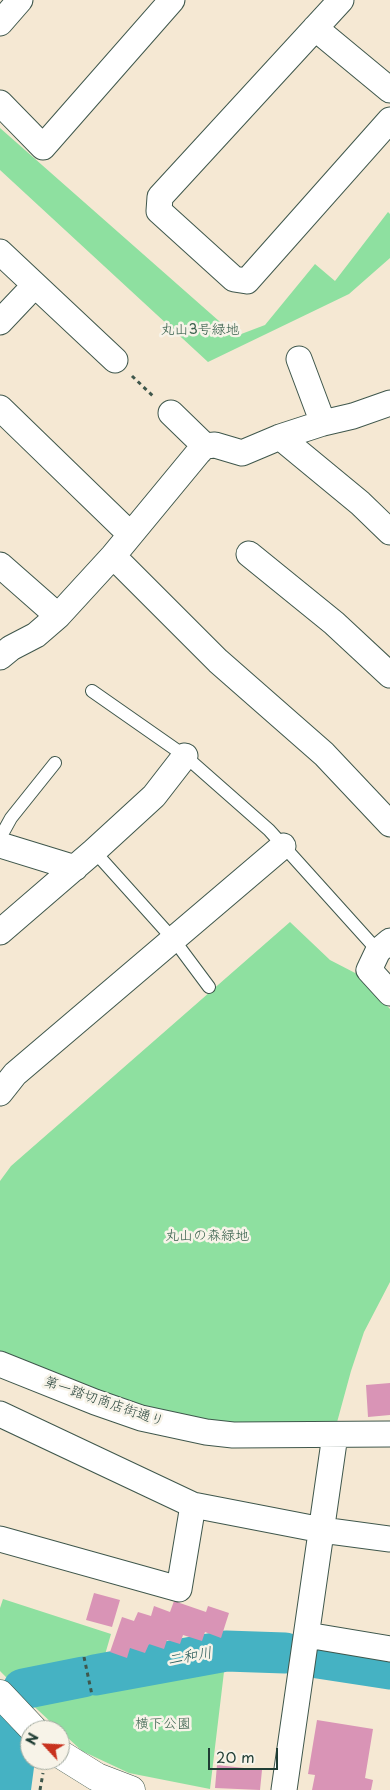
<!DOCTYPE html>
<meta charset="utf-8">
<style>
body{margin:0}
#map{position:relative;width:390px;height:1790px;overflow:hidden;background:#f5e8d3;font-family:"Playpen Sans",sans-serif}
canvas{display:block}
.north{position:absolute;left:20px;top:1720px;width:50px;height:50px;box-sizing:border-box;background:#f7f3e8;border:1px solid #a1aaa0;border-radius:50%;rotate:295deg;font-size:14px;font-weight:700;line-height:20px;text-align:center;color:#1f3d34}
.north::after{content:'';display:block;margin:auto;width:18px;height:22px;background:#c8321e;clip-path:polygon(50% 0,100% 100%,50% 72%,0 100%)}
.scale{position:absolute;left:208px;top:1748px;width:70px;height:22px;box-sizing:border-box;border:2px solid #1f3d34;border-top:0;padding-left:6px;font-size:15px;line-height:18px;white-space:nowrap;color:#1f3d34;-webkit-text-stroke:4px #f7f3e8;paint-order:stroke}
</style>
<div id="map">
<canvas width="390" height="1790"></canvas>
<div class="north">N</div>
<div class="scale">20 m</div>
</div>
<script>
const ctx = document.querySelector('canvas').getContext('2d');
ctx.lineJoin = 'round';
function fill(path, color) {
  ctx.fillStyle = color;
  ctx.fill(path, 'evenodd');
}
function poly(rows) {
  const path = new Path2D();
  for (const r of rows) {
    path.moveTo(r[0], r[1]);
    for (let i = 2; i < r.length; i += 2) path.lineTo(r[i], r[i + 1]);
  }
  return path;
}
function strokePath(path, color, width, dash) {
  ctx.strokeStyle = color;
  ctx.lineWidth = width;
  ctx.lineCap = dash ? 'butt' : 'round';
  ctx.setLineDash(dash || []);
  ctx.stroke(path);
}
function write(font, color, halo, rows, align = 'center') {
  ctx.font = font + ' "Playpen Sans","Klee One",sans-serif';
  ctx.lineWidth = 5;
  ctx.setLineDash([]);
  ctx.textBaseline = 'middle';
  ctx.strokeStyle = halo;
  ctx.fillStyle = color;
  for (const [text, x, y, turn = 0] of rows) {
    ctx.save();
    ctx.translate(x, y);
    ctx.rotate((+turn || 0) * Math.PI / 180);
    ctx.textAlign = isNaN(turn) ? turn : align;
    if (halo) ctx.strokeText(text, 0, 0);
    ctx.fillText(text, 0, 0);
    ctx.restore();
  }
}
fill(poly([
 [0,128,236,336,265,325,315,264,335,281,388,212,390,214,390,258,349,294,208,362,0,170],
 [290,922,330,960,359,975,390,1009,390,1282,364,1332,351,1371,336,1426,236,1427,145,1408,0,1354,0,1181,11,1166],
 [3,1599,111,1634,102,1665,11,1682,0,1671,0,1608],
 [226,1655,210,1789,129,1773,82,1751,25,1698]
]), '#8ee0a0');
fill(poly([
 [0,1714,30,1746,30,1760,35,1760,31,1790,0,1790]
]), '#45b2c3');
strokePath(poly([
 [318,1658,390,1669],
 [95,1675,226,1651,285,1653],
 [23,1689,83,1677]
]), '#45b2c3', 41);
fill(poly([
 [390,1383,390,1415,368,1417,366,1385],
 [94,1593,120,1600,112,1627,86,1620],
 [174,1601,206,1612,208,1606,229,1613,221,1638,205,1632,202,1641,183,1635,180,1644,167,1640,164,1649,149,1644,145,1653,130,1648,127,1658,110,1652,122,1617,134,1621,138,1612,151,1616,154,1606,170,1612],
 [317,1720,373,1729,365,1778,373,1780,371,1790,312,1790,315,1775,308,1774],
 [217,1765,262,1770,260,1790,215,1788]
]), '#d994b6');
const service = poly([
 [92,691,185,756,269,830,378,951],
 [0,838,11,818,55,763],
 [94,851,174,940,209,987]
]);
const minor = poly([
 [341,0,160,197,159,211,234,279,247,281,390,120],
 [0,23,20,0],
 [315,28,390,90],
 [0,103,43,147,172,0],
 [0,252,115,360],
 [0,322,35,285],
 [299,359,323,423],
 [0,408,130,534],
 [171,413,205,446],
 [280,437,360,503,390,532],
 [249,554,334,623,390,675],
 [113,556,218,661,324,754,390,824],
 [0,565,58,616],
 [0,657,11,648,36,635,58,616,113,556,198,453,205,446,215,445,242,453,280,437,323,423,353,416,390,403],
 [0,845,75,868],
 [0,932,94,851,154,796,185,756],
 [390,941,378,951,369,970,390,993],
 [0,1093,15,1074,283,846],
 [0,1364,95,1402,141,1418,206,1432,233,1435,390,1434],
 [0,1414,193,1505,322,1530,390,1539],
 [0,1539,179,1589,193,1505],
 [307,1635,390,1649],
 [284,1790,335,1435]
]);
const tertiary = poly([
 [0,1694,34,1730],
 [60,1754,97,1777,131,1790]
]);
strokePath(service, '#3f574c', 14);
strokePath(minor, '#3f574c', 27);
strokePath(tertiary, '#3f574c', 29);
strokePath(poly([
 [132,376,154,397],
 [84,1657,92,1695],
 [40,1790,43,1773]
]), '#3f574c', 3, [4, 4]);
strokePath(service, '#fff', 12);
strokePath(minor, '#fff', 25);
strokePath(tertiary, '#fff', 28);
write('14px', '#355e4a', '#f7f3e8', [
 ["丸山3号緑地",200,330],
 ["丸山の森緑地",207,1236],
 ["横下公園",163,1724]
]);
write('14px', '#1f3d34', '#f7f3e8', [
 ["第一踏切商店街通り",104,1402,19]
]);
write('italic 15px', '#285a58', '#f7f3e8', [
 ["二和川",190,1657,-10]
]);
</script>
